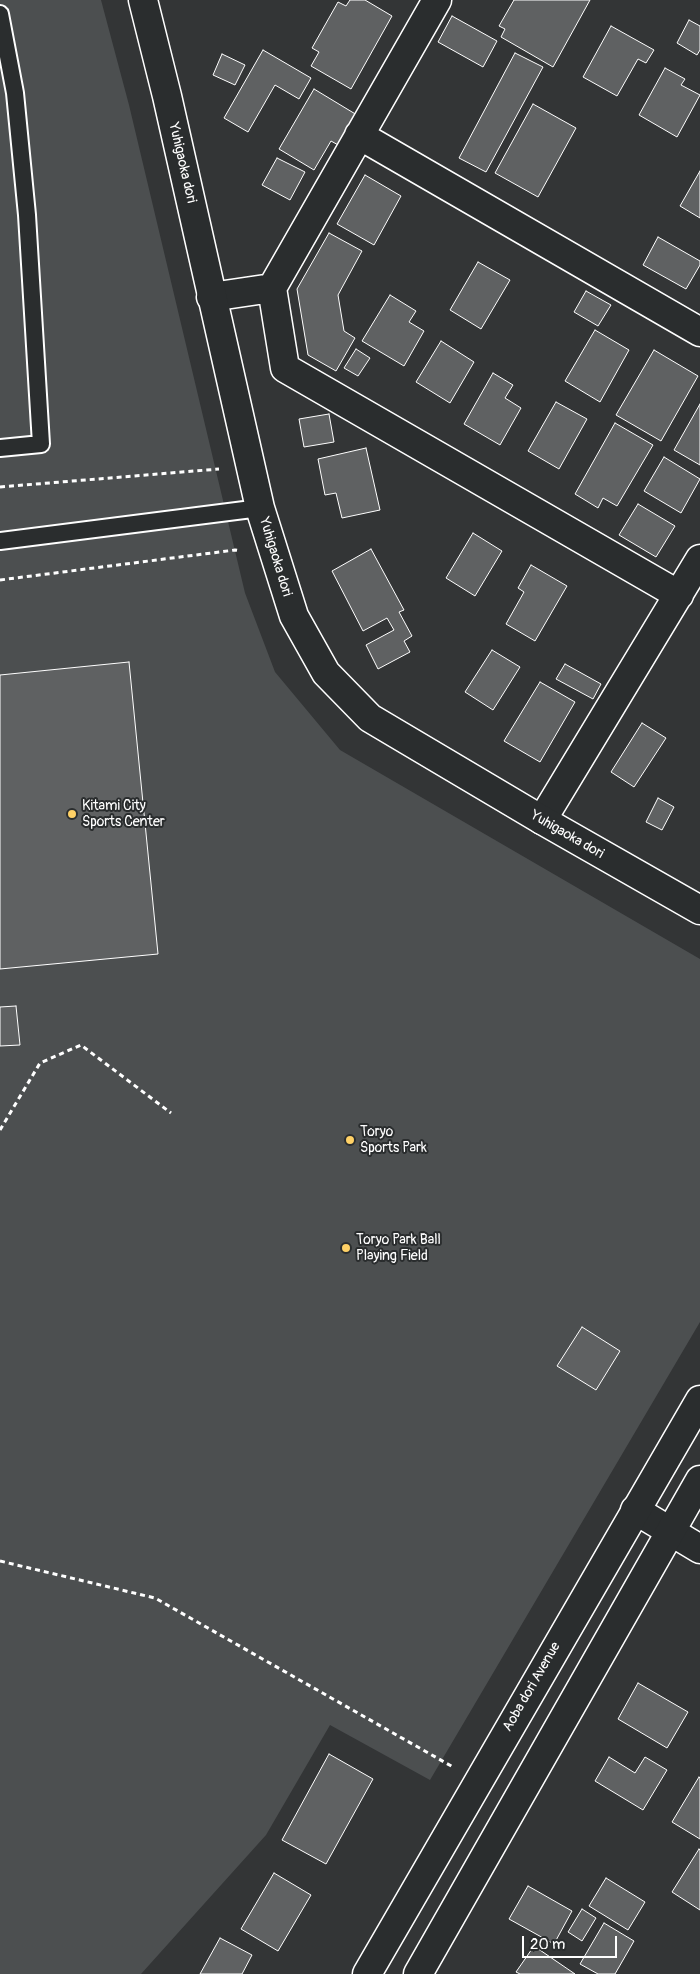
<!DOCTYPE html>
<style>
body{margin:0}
#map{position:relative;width:700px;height:1974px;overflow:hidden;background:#333536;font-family:Pangolin,sans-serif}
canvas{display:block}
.scale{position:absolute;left:522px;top:1936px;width:95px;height:22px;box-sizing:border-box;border:2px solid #fff;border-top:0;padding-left:6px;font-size:15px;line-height:18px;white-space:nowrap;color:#fff;-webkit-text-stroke:4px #2a2d2e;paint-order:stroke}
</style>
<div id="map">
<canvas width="700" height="1974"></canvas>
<div class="scale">20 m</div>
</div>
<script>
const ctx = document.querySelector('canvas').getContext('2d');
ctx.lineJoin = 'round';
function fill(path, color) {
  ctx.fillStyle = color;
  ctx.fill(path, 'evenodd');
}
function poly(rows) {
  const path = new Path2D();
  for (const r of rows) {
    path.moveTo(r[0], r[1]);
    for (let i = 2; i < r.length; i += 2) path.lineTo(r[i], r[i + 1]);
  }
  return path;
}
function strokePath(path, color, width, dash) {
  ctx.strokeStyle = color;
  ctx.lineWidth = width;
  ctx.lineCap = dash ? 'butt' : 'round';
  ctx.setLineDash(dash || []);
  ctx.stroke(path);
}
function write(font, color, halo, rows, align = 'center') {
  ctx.font = font + ' Pangolin,sans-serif';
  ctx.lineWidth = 4;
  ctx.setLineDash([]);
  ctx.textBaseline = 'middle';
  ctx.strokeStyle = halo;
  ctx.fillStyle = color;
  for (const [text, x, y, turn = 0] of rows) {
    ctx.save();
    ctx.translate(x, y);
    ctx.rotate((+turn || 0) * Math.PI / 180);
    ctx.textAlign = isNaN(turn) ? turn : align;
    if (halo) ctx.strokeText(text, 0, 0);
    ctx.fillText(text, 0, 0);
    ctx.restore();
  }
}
fill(poly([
 [0,0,101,0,129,105,245,593,275,672,340,750,700,959,700,1322,430,1780,330,1725,266,1835,141,1974,0,1974]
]), '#4c4f50');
const building = poly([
 [350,0,365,0,392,16,351,89,311,66,319,52,312,48,338,2,346,6,350,0],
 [514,0,590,0,553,67,501,37,505,29,499,26,514,0],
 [452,16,497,41,483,67,438,42,452,16],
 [689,20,700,26,700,50,697,55,677,43,689,20],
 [611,26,654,50,646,63,638,59,617,96,583,77,611,26],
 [263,50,311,78,299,99,275,85,248,132,224,118,263,50],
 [515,53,543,67,486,172,459,158,515,53],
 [222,54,245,65,235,85,213,75,222,54],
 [665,68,685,79,681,85,700,95,677,137,639,115,665,68],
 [314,89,357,115,340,146,331,141,314,170,279,149,314,89],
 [533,104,576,128,538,197,495,173,533,104],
 [277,158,305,172,290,200,262,185,277,158],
 [700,171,700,218,680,206,700,171],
 [365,175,401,196,374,245,337,224,365,175],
 [329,233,362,251,338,295,344,331,355,338,336,371,308,355,297,289,329,233],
 [658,237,700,261,700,265,686,289,643,265,658,237],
 [478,262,510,280,481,329,450,310,478,262],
 [586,291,611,305,598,326,574,312,586,291],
 [390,295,416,311,409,322,424,331,404,366,362,341,390,295],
 [595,330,629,350,600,402,565,381,595,330],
 [441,341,474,362,450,403,416,382,441,341],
 [356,349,370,358,358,376,344,368,356,349],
 [654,350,698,376,661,441,616,415,654,350],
 [493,373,513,385,505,398,521,408,500,445,464,424,493,373],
 [556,402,587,419,559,469,528,451,556,402],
 [700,404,700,465,674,450,700,404],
 [329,414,334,442,304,447,299,419,329,414],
 [615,423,653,445,617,506,603,498,598,508,575,494,615,423],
 [366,448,380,510,342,518,336,493,325,495,318,459,366,448],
 [664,457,700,479,681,513,644,491,664,457],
 [638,504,675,526,656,557,619,535,638,504],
 [473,533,502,551,475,596,446,578,473,533],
 [371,549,404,610,399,612,412,636,404,641,410,652,378,669,366,645,394,630,387,618,363,631,332,571,371,549],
 [531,565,567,586,535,641,506,624,524,592,518,588,531,565],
 [492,650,520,667,493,710,465,692,492,650],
 [129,662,158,954,0,969,0,675,129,662],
 [565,664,601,684,593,699,556,679,565,664],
 [540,682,575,702,540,762,504,741,540,682],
 [642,723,666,738,634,787,611,772,642,723],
 [658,798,674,807,662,830,646,822,658,798],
 [16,1006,20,1045,0,1046,0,1007,16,1006],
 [582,1327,620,1351,596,1390,557,1366,582,1327],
 [638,1683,688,1712,667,1748,618,1719,638,1683],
 [329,1754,373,1779,326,1864,282,1840,329,1754],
 [609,1757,635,1773,645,1757,667,1770,643,1810,595,1781,609,1757],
 [699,1777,700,1778,700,1839,672,1822,699,1777],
 [699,1849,700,1850,700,1910,672,1892,699,1849],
 [274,1873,311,1895,278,1951,241,1929,274,1873],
 [606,1878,645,1902,628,1930,589,1906,606,1878],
 [528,1886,572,1911,554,1944,509,1919,528,1886],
 [582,1909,596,1918,582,1941,568,1932,582,1909],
 [604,1923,634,1941,615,1974,598,1974,580,1964,604,1923],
 [220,1938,252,1955,242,1974,200,1974,220,1938],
 [534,1946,575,1974,520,1974,516,1972,534,1946]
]);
fill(building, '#5f6162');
strokePath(building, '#fff', 1);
const service = poly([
 [0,14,15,93,27,215,41,444,0,448],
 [0,541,260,508]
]);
const minor = poly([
 [359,135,700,332],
 [272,288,285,368,679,595],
 [211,297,272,288,437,0],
 [542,820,700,559],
 [635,1510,700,1549]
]);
const tertiary = poly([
 [143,0,167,96,260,508,294,616,326,673,370,718,542,820,700,910],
 [367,1974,700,1400],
 [418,1974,700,1480]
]);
strokePath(service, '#fff', 20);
strokePath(minor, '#fff', 31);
strokePath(tertiary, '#fff', 31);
strokePath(poly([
 [0,487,219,469],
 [0,580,235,550,241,551],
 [0,1130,40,1063,81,1045,171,1113],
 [0,1561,155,1598,453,1767]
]), '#fff', 3, [5, 4]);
strokePath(service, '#2a2d2e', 16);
strokePath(minor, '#2a2d2e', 28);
strokePath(tertiary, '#2a2d2e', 28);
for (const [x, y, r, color] of [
 [72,814,5,"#ffd166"],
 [350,1140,5,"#ffd166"],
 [346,1248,5,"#ffd166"]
]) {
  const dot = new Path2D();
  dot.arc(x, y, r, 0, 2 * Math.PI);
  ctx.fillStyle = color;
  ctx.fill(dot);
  strokePath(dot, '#2a2d2e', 2);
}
write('14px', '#fff', '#2a2d2e', [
 ["Yuhigaoka dori",182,163,77],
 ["Yuhigaoka dori",275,557,73],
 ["Yuhigaoka dori",567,835,30],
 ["Aoba dori Avenue",532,1687,-60]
]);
write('14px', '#fff', '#2a2d2e', [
 ["Kitami City",82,806],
 ["Sports Center",82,822],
 ["Toryo",360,1132],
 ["Sports Park",360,1148],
 ["Toryo Park Ball",356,1240],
 ["Playing Field",356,1256]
], 'left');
</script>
